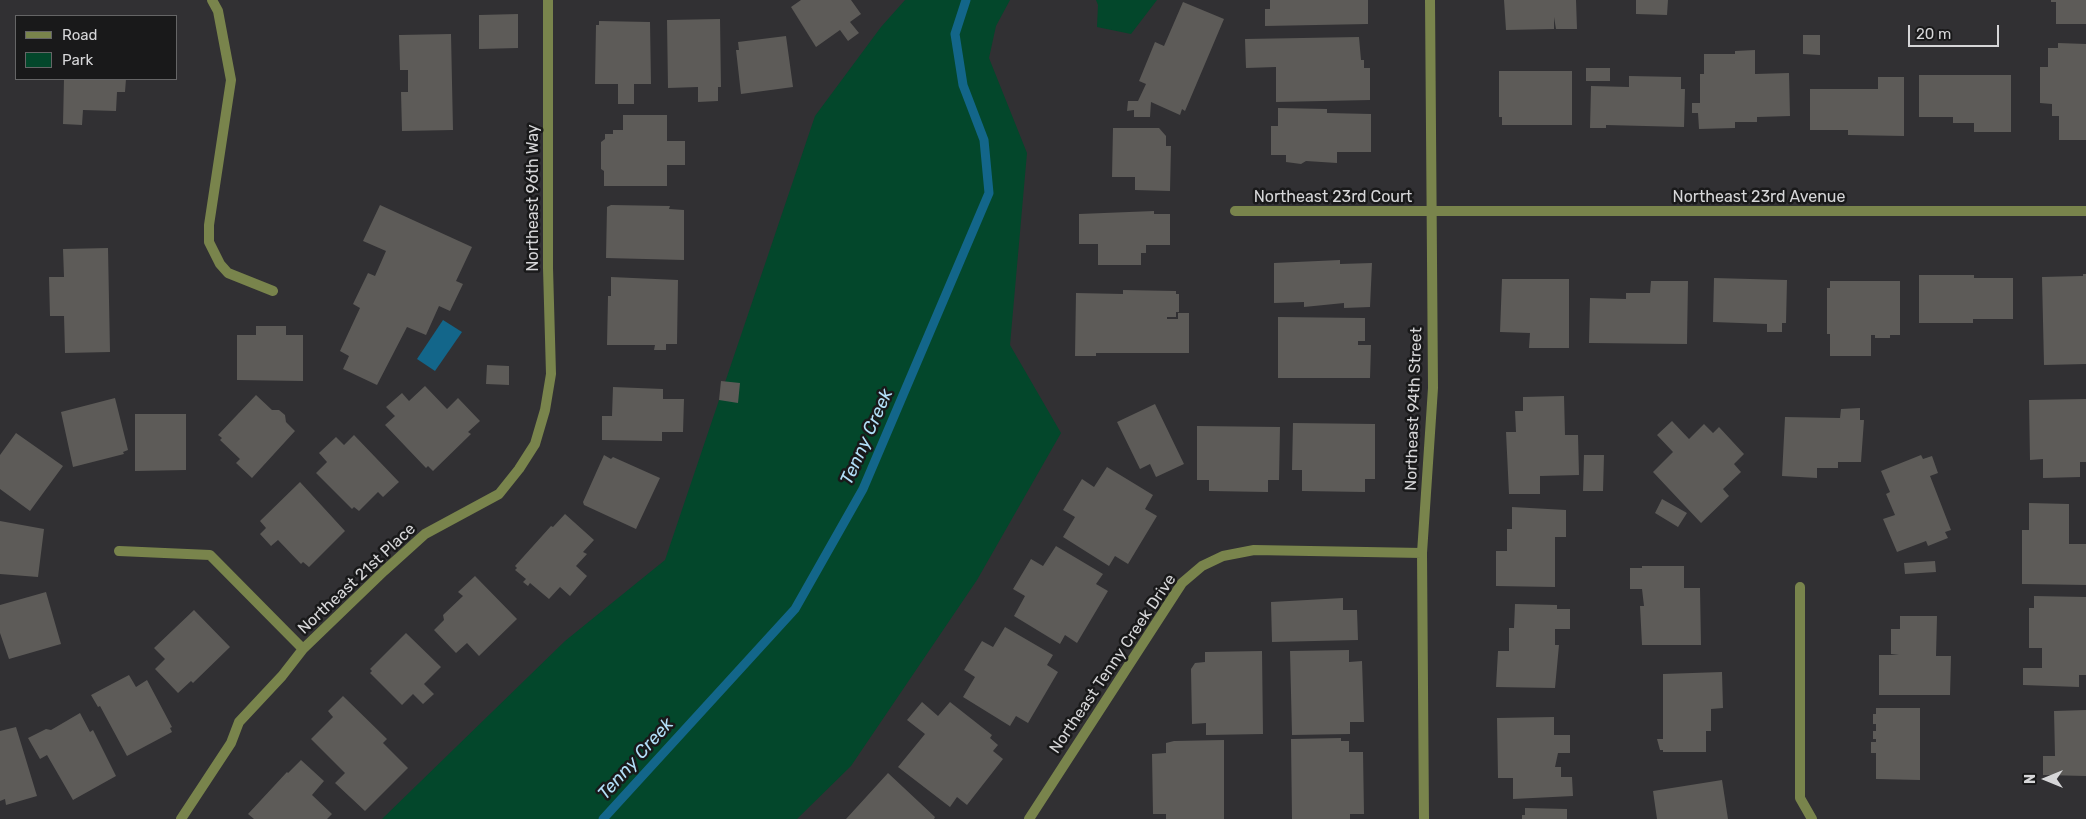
<!DOCTYPE html>
<style>
body{margin:0}
#map{position:relative;width:2086px;height:819px;overflow:hidden;background:#313033;font-family:Rubik,sans-serif}
canvas{display:block}
.legend{position:absolute;left:15px;top:15px;width:162px;height:65px;box-sizing:border-box;background:#19191a;border:1px solid #656566;margin:0;padding:6px 9px;list-style:none;font-size:15px;color:#d6d6d8}
.legend li{display:flex;align-items:center;gap:10px;height:25px}
.legend b{width:25px;border:1px solid #656566}
.north{position:absolute;left:2021px;top:754px;width:50px;height:50px;-webkit-text-stroke:4px #19191a;paint-order:stroke;rotate:270deg;font-size:14px;font-weight:700;line-height:20px;text-align:center;color:#d6d6d8}
.north::after{content:'';display:block;margin:auto;width:18px;height:22px;background:#d6d6d8;clip-path:polygon(50% 0,100% 100%,50% 72%,0 100%)}
.scale{position:absolute;left:1908px;top:25px;width:91px;height:22px;box-sizing:border-box;border:2px solid #d6d6d8;border-top:0;padding-left:6px;font-size:15px;line-height:18px;white-space:nowrap;color:#d6d6d8;-webkit-text-stroke:4px #19191a;paint-order:stroke}
</style>
<div id="map">
<canvas width="2086" height="819"></canvas>
<ul class="legend">
<li><b style="height:6px;background:#79844c"></b>Road</li>
<li><b style="height:14px;background:#03472b"></b>Park</li>
</ul>
<div class="north">N</div>
<div class="scale">20 m</div>
</div>
<script>
const ctx = document.querySelector('canvas').getContext('2d');
ctx.lineJoin = 'round';
function fill(path, color) {
  ctx.fillStyle = color;
  ctx.fill(path, 'evenodd');
}
function poly(rows) {
  const path = new Path2D();
  for (const r of rows) {
    path.moveTo(r[0], r[1]);
    for (let i = 2; i < r.length; i += 2) path.lineTo(r[i], r[i + 1]);
  }
  return path;
}
function strokePath(path, color, width, dash) {
  ctx.strokeStyle = color;
  ctx.lineWidth = width;
  ctx.lineCap = dash ? 'butt' : 'round';
  ctx.setLineDash(dash || []);
  ctx.stroke(path);
}
function write(font, color, halo, rows, align = 'center') {
  ctx.font = font + ' Rubik,sans-serif';
  ctx.lineWidth = 5;
  ctx.setLineDash([]);
  ctx.textBaseline = 'middle';
  ctx.strokeStyle = halo;
  ctx.fillStyle = color;
  for (const [text, x, y, turn = 0] of rows) {
    ctx.save();
    ctx.translate(x, y);
    ctx.rotate((+turn || 0) * Math.PI / 180);
    ctx.textAlign = isNaN(turn) ? turn : align;
    if (halo) ctx.strokeText(text, 0, 0);
    ctx.fillText(text, 0, 0);
    ctx.restore();
  }
}
fill(poly([
 [905,0,1010,0,996,26,989,58,1027,153,1010,345,1061,433,977,580,851,766,797,819,382,819,565,641,665,560,815,116,881,27],
 [1096,0,1157,0,1131,34,1097,27,1098,5]
]), '#03472b');
fill(poly([
 [443,320,462,332,435,371,417,359]
]), '#13668a');
strokePath(poly([
 [603,819,795,609,863,489,989,193,984,140,963,85,955,34,966,0]
]), '#13668a', 9);
fill(poly([
 [801,0,851,0,861,14,850,22,859,33,848,41,840,30,816,47,791,7],
 [1270,0,1368,0,1368,24,1265,26,1265,9,1270,9],
 [1504,0,1576,0,1577,29,1556,29,1554,17,1554,29,1506,30],
 [1636,0,1668,0,1667,15,1636,14],
 [2051,0,2086,0,2086,24,2056,24,2056,2,2051,2],
 [1183,2,1224,19,1185,111,1182,109,1180,115,1151,102,1150,117,1134,117,1134,110,1127,111,1128,101,1138,101,1146,84,1139,81,1155,42,1164,46],
 [518,14,518,48,479,49,479,15],
 [720,19,721,87,718,87,718,101,698,102,698,87,668,88,667,20],
 [599,21,650,22,651,84,634,84,634,104,618,104,618,84,595,84,596,25,599,25],
 [451,34,453,130,402,131,401,92,408,92,408,70,400,70,399,35],
 [1803,35,1820,35,1820,55,1803,54],
 [786,36,793,87,741,94,736,50,739,50,738,42],
 [1359,37,1361,60,1364,60,1364,68,1370,68,1370,100,1276,102,1276,67,1246,68,1245,39],
 [2058,43,2086,44,2086,140,2059,140,2059,116,2052,116,2052,104,2040,103,2040,67,2048,67,2048,48,2058,48],
 [1755,50,1755,74,1789,73,1790,116,1757,117,1757,122,1735,122,1735,128,1699,129,1698,113,1692,113,1692,103,1700,103,1700,74,1704,74,1704,54,1735,54,1735,51],
 [1586,68,1610,68,1610,81,1586,81],
 [1499,71,1572,71,1572,125,1502,125,1502,117,1499,117],
 [1919,75,2011,75,2011,132,1974,132,1974,123,1953,123,1953,117,1919,117],
 [1629,76,1681,77,1681,89,1685,89,1684,127,1606,125,1606,128,1590,128,1591,86,1629,87],
 [1878,77,1904,77,1904,136,1848,135,1848,130,1810,130,1810,89,1878,89],
 [64,79,126,79,125,92,117,92,116,111,83,110,82,125,63,124],
 [1278,108,1327,109,1327,113,1371,114,1371,152,1337,152,1337,163,1306,161,1301,164,1286,162,1286,155,1271,155,1271,126,1278,126],
 [623,115,667,115,667,141,685,141,685,165,667,165,667,186,604,186,604,171,601,169,601,142,605,139,605,134,613,134,613,130,623,130],
 [1113,128,1159,128,1166,136,1166,146,1171,146,1170,191,1135,190,1135,177,1112,177],
 [380,205,472,247,456,281,463,284,450,311,439,306,426,335,407,327,377,385,343,369,349,356,340,351,360,308,353,304,368,273,375,276,386,251,363,241],
 [611,205,670,206,669,209,684,210,684,260,606,258,607,207],
 [1154,211,1154,214,1170,214,1170,245,1146,245,1146,253,1141,253,1141,265,1098,265,1098,244,1079,244,1079,214],
 [108,248,110,352,65,353,64,316,50,316,49,277,64,277,63,249],
 [1340,260,1340,264,1372,263,1370,307,1344,308,1344,303,1304,307,1304,302,1274,303,1274,263],
 [2083,274,2086,274,2086,364,2044,365,2042,277,2083,276],
 [1919,275,1974,275,1974,278,2013,278,2013,319,1973,319,1973,323,1919,323],
 [611,277,678,280,677,344,666,344,666,350,654,350,655,345,607,345,608,296,611,296],
 [1714,278,1787,280,1786,323,1782,323,1782,332,1767,332,1767,324,1713,322],
 [1502,279,1569,279,1569,348,1529,348,1530,333,1500,332],
 [1651,281,1688,281,1687,344,1589,343,1590,298,1626,299,1626,293,1650,293],
 [1830,281,1900,281,1900,335,1890,335,1890,338,1875,338,1875,335,1871,335,1871,356,1830,356,1830,334,1827,334,1827,288,1830,288],
 [1123,290,1176,291,1176,294,1179,294,1179,312,1176,312,1176,317,1167,317,1167,319,1178,319,1178,313,1189,313,1189,353,1096,353,1096,356,1075,356,1076,293,1123,294],
 [1278,317,1365,318,1365,341,1358,341,1358,345,1371,345,1370,378,1278,378],
 [256,326,286,326,286,335,303,335,303,381,237,380,237,335,256,335],
 [487,365,509,366,509,385,486,384],
 [721,381,740,383,738,403,719,400],
 [425,386,447,409,458,398,480,421,468,432,471,434,433,471,428,466,426,468,385,425,395,416,386,407,402,393,409,401],
 [613,387,663,389,663,399,684,399,683,432,662,432,662,441,602,440,602,416,612,416],
 [256,395,272,410,279,410,285,415,286,422,295,431,252,478,236,463,240,459,220,440,222,438,218,435],
 [1564,396,1565,435,1578,435,1579,475,1540,476,1540,494,1509,494,1506,432,1516,432,1515,411,1523,411,1523,397],
 [115,398,128,450,123,452,124,454,73,467,61,412],
 [2086,399,2086,462,2080,462,2080,477,2043,478,2043,459,2030,460,2029,400],
 [1155,404,1184,464,1156,477,1150,464,1140,469,1117,422],
 [1860,408,1860,420,1864,420,1861,462,1838,462,1838,468,1817,468,1817,478,1782,476,1785,417,1840,418,1841,409],
 [135,414,186,414,186,470,135,471],
 [1672,421,1689,439,1704,424,1713,433,1719,427,1744,454,1734,464,1741,472,1723,489,1729,496,1701,523,1653,472,1673,452,1657,435],
 [1293,423,1375,424,1375,479,1365,479,1365,492,1302,491,1302,470,1292,470],
 [1197,426,1280,427,1279,480,1268,480,1268,492,1209,491,1209,480,1197,480],
 [16,433,63,466,30,511,0,489,0,455],
 [354,435,399,482,383,497,378,492,359,511,354,507,352,509,316,473,327,462,319,453,336,437,344,445],
 [604,455,611,459,613,457,660,478,636,529,584,505,583,502],
 [1584,455,1604,455,1603,491,1583,491],
 [1921,455,1923,459,1932,456,1938,473,1930,476,1951,530,1945,532,1948,538,1928,546,1926,541,1897,552,1883,519,1895,515,1886,494,1890,492,1881,471],
 [1107,467,1153,495,1145,509,1157,516,1128,564,1115,556,1109,566,1063,537,1075,517,1063,510,1082,479,1094,487],
 [300,482,345,531,309,567,303,562,301,564,278,540,271,546,260,534,266,528,260,521],
 [1662,499,1687,513,1678,527,1655,513],
 [2029,503,2069,504,2069,544,2086,544,2086,585,2022,584,2022,530,2029,530],
 [1512,507,1566,510,1566,537,1555,537,1555,587,1496,586,1496,551,1507,551,1507,529,1512,529],
 [565,514,594,540,583,552,587,554,576,566,587,576,570,596,560,587,549,599,530,583,528,586,523,582,526,579,515,570,517,568,515,566,551,526,553,527],
 [0,521,44,529,38,577,0,574],
 [1056,546,1103,574,1096,584,1108,591,1077,643,1065,635,1060,644,1014,616,1025,596,1013,589,1031,559,1043,566],
 [1935,561,1936,572,1905,574,1904,563],
 [1642,566,1684,566,1684,588,1700,588,1701,645,1642,645,1640,606,1644,606,1642,589,1630,589,1630,568,1642,568],
 [475,576,517,619,479,656,467,643,456,653,434,630,444,620,443,615,463,596,458,592],
 [46,592,61,644,9,659,0,633,0,605],
 [2034,596,2086,597,2086,675,2079,675,2079,687,2023,685,2023,668,2042,668,2042,648,2029,648,2029,608,2034,608],
 [1343,598,1343,610,1357,610,1358,640,1272,642,1271,602],
 [1515,604,1557,605,1557,609,1570,609,1570,629,1555,629,1555,645,1559,645,1555,688,1496,687,1498,651,1509,651,1509,628,1514,628],
 [194,610,230,647,193,683,191,681,178,693,155,669,165,659,154,648],
 [1900,616,1937,616,1936,656,1951,656,1950,695,1879,695,1879,655,1899,655,1891,654,1891,629,1900,629],
 [1005,627,1053,655,1047,665,1058,672,1028,723,1016,716,1010,726,963,697,975,677,964,670,982,641,993,647],
 [406,633,441,667,424,684,434,694,423,704,413,694,402,705,370,673,372,671,370,669],
 [1349,650,1349,662,1362,661,1364,722,1350,722,1350,734,1292,735,1290,651],
 [1262,651,1263,734,1206,735,1206,723,1192,724,1191,669,1195,663,1205,662,1205,652],
 [1722,672,1723,708,1711,709,1711,731,1706,731,1706,752,1663,752,1663,750,1660,750,1657,739,1663,739,1663,674],
 [129,675,136,687,147,680,172,727,170,728,172,732,127,756,100,706,98,707,91,695],
 [343,696,387,739,383,743,408,768,365,811,335,783,345,773,311,739,333,717,328,711],
 [922,702,938,716,950,702,992,735,990,738,998,745,993,751,1003,759,967,805,957,797,950,807,898,767,925,734,907,720],
 [1876,708,1920,708,1920,780,1876,779,1876,753,1871,753,1871,742,1876,742,1876,739,1873,739,1873,731,1876,731,1876,724,1873,724,1873,714,1876,714],
 [2086,710,2086,776,2043,775,2043,756,2055,756,2054,711],
 [80,713,90,732,93,730,116,776,73,800,47,755,40,759,28,738,46,729,51,730],
 [1554,717,1554,735,1570,735,1570,753,1558,753,1555,767,1561,767,1561,777,1572,777,1573,796,1513,799,1513,778,1498,778,1497,718],
 [16,727,37,796,6,805,5,799,0,801,0,731],
 [1341,738,1341,741,1349,741,1349,752,1363,752,1364,814,1350,814,1350,819,1292,819,1291,739],
 [1224,740,1224,819,1166,819,1166,814,1153,814,1152,754,1166,753,1166,743,1174,741],
 [301,760,324,781,312,795,332,814,327,819,254,819,248,814,287,772,288,773],
 [888,773,935,817,934,819,846,819],
 [1722,780,1728,819,1657,819,1653,791],
 [1525,808,1567,809,1567,819,1522,819,1522,815,1525,815]
]), '#5d5b58');
strokePath(poly([
 [212,0,218,11,231,80,209,225,209,242,220,264,228,273,273,291],
 [1235,211,2086,211],
 [119,551,210,555,303,649],
 [1800,587,1800,798,1812,819],
 [181,819,231,743,239,722,282,676,303,649,384,571,425,534,499,494,519,469,535,444,545,410,551,374,548,268,548,0],
 [1029,819,1182,583,1202,566,1223,556,1254,550,1422,553],
 [1424,819,1422,553,1433,388,1430,0]
]), '#79844c', 10);
write('16px', '#d6d6d8', '#19191a', [
 ["Northeast 23rd Court",1333,197],
 ["Northeast 23rd Avenue",1759,197],
 ["Northeast 96th Way",533,198,-90],
 ["Northeast 94th Street",1414,409,-88],
 ["Northeast 21st Place",357,579,-43],
 ["Northeast Tenny Creek Drive",1113,664,-56]
]);
write('italic 18px', '#b3e0f9', '#19191a', [
 ["Tenny Creek",867,437,-66],
 ["Tenny Creek",636,759,-48]
]);
</script>
